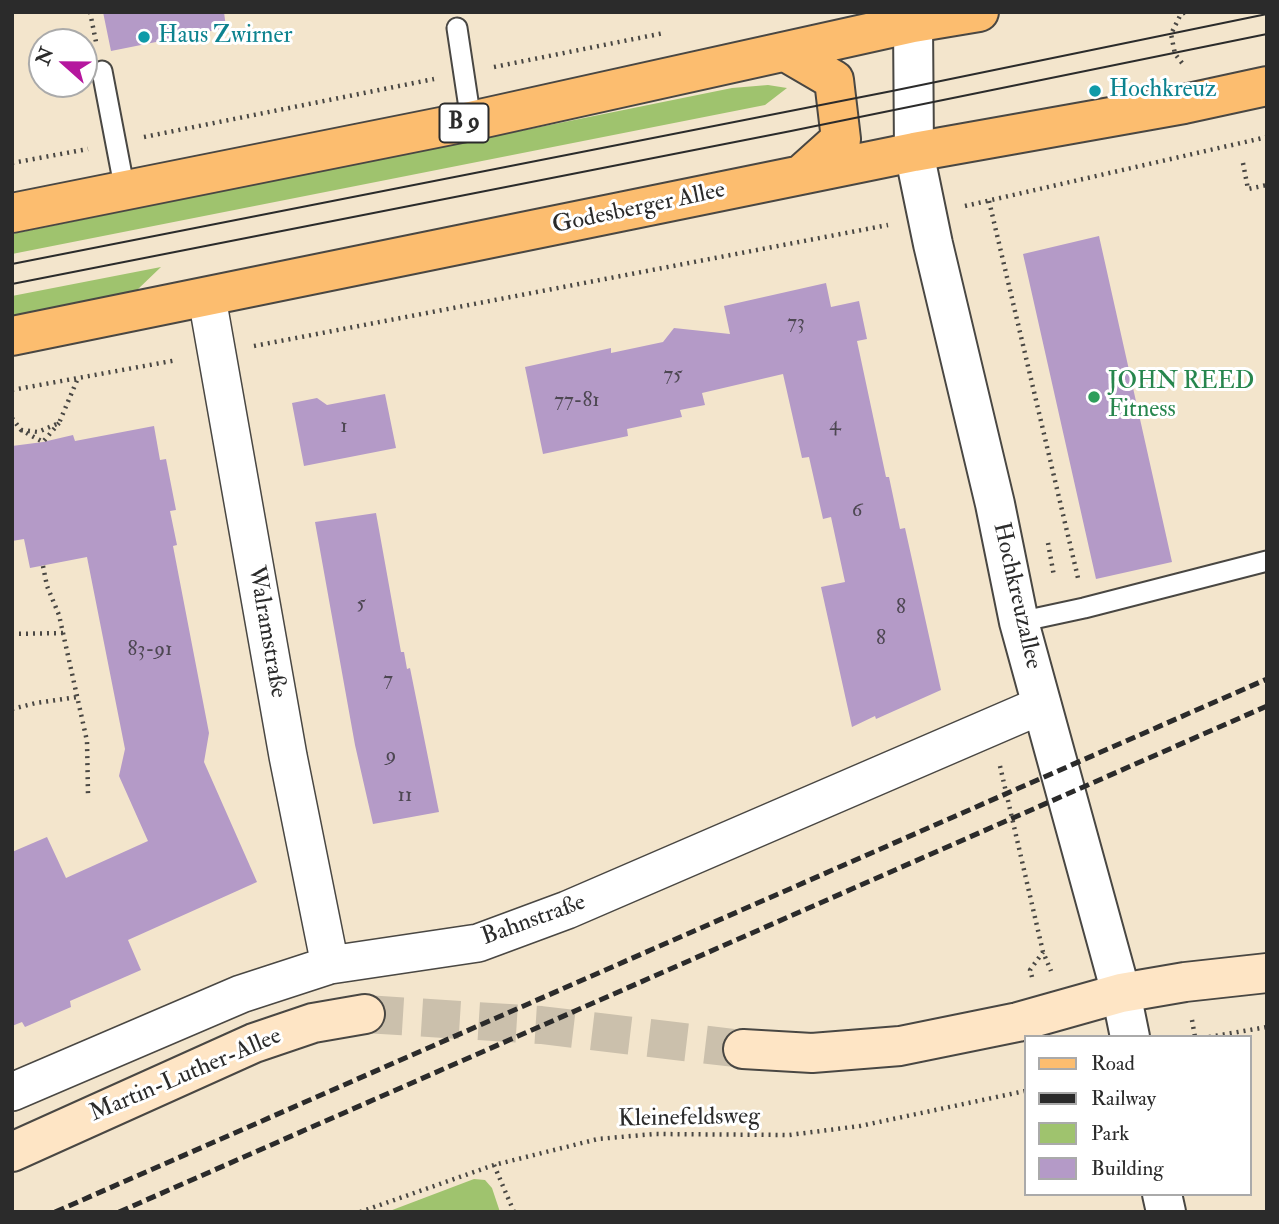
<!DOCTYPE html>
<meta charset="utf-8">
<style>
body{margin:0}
#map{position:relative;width:1279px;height:1224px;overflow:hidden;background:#f3e5cc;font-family:"IM FELL Double Pica",serif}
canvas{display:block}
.frame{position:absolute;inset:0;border:14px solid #2b2b2b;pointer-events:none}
.legend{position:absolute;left:1024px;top:1035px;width:228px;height:161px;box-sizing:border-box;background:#fff;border:2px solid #aaa;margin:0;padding:9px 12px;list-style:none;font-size:21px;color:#2b2b2b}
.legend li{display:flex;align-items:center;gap:14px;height:35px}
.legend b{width:35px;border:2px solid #aaa}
.north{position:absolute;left:28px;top:28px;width:70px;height:70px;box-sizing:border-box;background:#fff;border:2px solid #aaa;border-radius:50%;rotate:291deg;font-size:19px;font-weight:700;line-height:28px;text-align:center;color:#2b2b2b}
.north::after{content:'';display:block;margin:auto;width:24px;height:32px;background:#b5179e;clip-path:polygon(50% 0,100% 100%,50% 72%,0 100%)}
</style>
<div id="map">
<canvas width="1279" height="1224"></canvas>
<div class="frame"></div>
<ul class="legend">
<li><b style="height:9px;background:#fcbd6f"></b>Road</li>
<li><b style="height:9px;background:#2b2b2b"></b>Railway</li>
<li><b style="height:19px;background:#9fc36e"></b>Park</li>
<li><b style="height:19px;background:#b49ac7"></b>Building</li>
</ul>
<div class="north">N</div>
</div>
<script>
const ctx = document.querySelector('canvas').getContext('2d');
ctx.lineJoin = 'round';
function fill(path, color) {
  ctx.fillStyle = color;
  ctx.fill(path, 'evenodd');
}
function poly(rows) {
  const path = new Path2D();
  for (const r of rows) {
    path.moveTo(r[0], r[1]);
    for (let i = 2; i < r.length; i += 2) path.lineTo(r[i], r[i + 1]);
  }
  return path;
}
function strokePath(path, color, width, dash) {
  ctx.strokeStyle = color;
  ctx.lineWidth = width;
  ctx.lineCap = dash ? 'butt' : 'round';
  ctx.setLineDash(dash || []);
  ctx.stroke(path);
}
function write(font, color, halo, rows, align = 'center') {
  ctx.font = font + ' "IM FELL Double Pica",serif';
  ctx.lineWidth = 6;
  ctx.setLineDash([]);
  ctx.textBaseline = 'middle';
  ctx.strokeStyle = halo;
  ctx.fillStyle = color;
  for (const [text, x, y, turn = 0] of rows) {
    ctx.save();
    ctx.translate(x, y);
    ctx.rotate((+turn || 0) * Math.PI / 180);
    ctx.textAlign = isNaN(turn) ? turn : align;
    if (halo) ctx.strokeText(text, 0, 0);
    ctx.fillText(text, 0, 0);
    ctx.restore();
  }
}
fill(poly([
 [768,85,787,88,765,105,12,254,12,234,732,88],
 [161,267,136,291,121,296,12,316,12,296],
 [474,1179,485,1180,492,1188,500,1212,387,1212]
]), '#9fc36e');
fill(poly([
 [103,12,224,12,226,28,111,51],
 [1099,236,1172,562,1096,579,1023,254],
 [826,283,831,307,859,301,867,339,857,341,886,477,889,477,900,529,905,528,941,690,876,719,875,716,852,727,821,587,845,582,831,517,823,519,809,457,802,458,783,374,702,393,705,405,680,410,682,417,627,429,628,436,543,454,525,367,611,348,611,353,663,342,674,328,730,334,724,306],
 [385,394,396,448,304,466,292,403,317,398,327,405],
 [154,426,160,460,166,459,176,510,170,511,177,545,173,546,209,733,204,762,257,882,128,940,141,970,70,1001,71,1007,25,1027,22,1022,12,1026,12,852,47,837,66,878,148,841,119,776,125,749,87,557,30,568,24,539,12,541,12,446,43,442,73,435,75,441],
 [376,513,401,652,404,652,407,669,410,668,439,812,373,824,355,745,315,522]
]), '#b49ac7');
strokePath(poly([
 [365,1014,541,1025,743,1049]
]), '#cbc0ac', 38, [38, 19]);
const service = poly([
 [457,28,471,121],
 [102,71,125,191],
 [1019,622,1084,608,1267,561]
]);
const minor = poly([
 [207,298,288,756,330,965],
 [12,1092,241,994,330,965,478,943,567,910,1042,705]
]);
const tertiary = poly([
 [915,12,913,23,914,152,933,244,995,504,1019,622,1121,993,1130,1037],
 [1162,1194,1166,1212]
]);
const secondary = poly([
 [743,1049,812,1053,900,1046,1018,1022,1121,993,1185,982,1267,973],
 [12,1152,254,1043,313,1023,365,1014]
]);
const primary = poly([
 [786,52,834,80,841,139,802,174],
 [12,213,471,121,913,23,979,12],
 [12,336,914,152,1184,104,1267,86]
]);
strokePath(service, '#494743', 23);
strokePath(minor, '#494743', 40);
strokePath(tertiary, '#494743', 42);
strokePath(secondary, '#494743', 42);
strokePath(primary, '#494743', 42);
strokePath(poly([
 [90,12,96,42],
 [1182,63,1175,54,1171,34,1181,14,1186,12],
 [494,67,664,33],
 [144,137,434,79],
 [12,163,88,149],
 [1243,163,1248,189,1267,185],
 [989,201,1078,578],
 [965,206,1267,137],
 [254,346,888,225],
 [12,390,177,360],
 [12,418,21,430,43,442,59,423],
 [21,430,38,432,59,423,78,378],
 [1048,543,1054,576],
 [43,566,47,586,59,615,87,741,88,794],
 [12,634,63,633],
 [12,709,36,703,77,697],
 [1000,766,1043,952,1051,971],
 [1032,977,1030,970,1043,952],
 [1192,1020,1195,1037],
 [1209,1037,1267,1027],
 [494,1165,514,1212],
 [360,1212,494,1165,598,1139,654,1134,789,1135,860,1126,1025,1091]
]), '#494743', 4.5, [2, 5]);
strokePath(service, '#fff', 19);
strokePath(minor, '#fff', 37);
strokePath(tertiary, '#fff', 38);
strokePath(secondary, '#fee5c5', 38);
strokePath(primary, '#fcbd6f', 38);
strokePath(poly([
 [12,264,892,91,1267,14],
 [12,284,791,131,1267,34]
]), '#2b2b2b', 2);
strokePath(poly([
 [55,1212,1267,679],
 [119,1212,1267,706]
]), '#2b2b2b', 5, [10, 5]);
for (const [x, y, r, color] of [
 [144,37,7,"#0f9aa8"],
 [1095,91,7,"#0f9aa8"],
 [1094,397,7,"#2e9e5b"]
]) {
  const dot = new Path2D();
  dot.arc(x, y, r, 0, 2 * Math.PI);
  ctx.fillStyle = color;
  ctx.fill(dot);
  strokePath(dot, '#fff', 2.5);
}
write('21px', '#4d4752', null, [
 ["73",796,323],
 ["75",673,375],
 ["77-81",577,401],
 ["4",835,425],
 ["1",344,427],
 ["6",857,511],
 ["5",361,604],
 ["8",901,608],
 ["8",881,639],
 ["83-91",150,650],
 ["7",388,680],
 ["9",391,756],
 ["11",405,796]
]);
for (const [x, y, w] of [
 [464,123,49]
]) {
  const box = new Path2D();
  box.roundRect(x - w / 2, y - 19.5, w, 39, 5);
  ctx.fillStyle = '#fff';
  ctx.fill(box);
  strokePath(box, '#2b2b2b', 2);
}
write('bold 23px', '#2b2b2b', null, [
 ["B 9",464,123]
]);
write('24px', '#0d838f', '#fff', [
 ["Haus Zwirner",158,37],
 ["Hochkreuz",1109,91]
], 'left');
write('24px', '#2b2b2b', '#fff', [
 ["Godesberger Allee",639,209,-12],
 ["Hochkreuzallee",1016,596,77],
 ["Walramstraße",266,632,80],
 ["Bahnstraße",534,921,-20],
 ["Martin-Luther-Allee",186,1076,-23],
 ["Kleinefeldsweg",689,1119,-1]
]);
write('24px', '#27864d', '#fff', [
 ["JOHN REED",1108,383],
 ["Fitness",1108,411]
], 'left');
</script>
